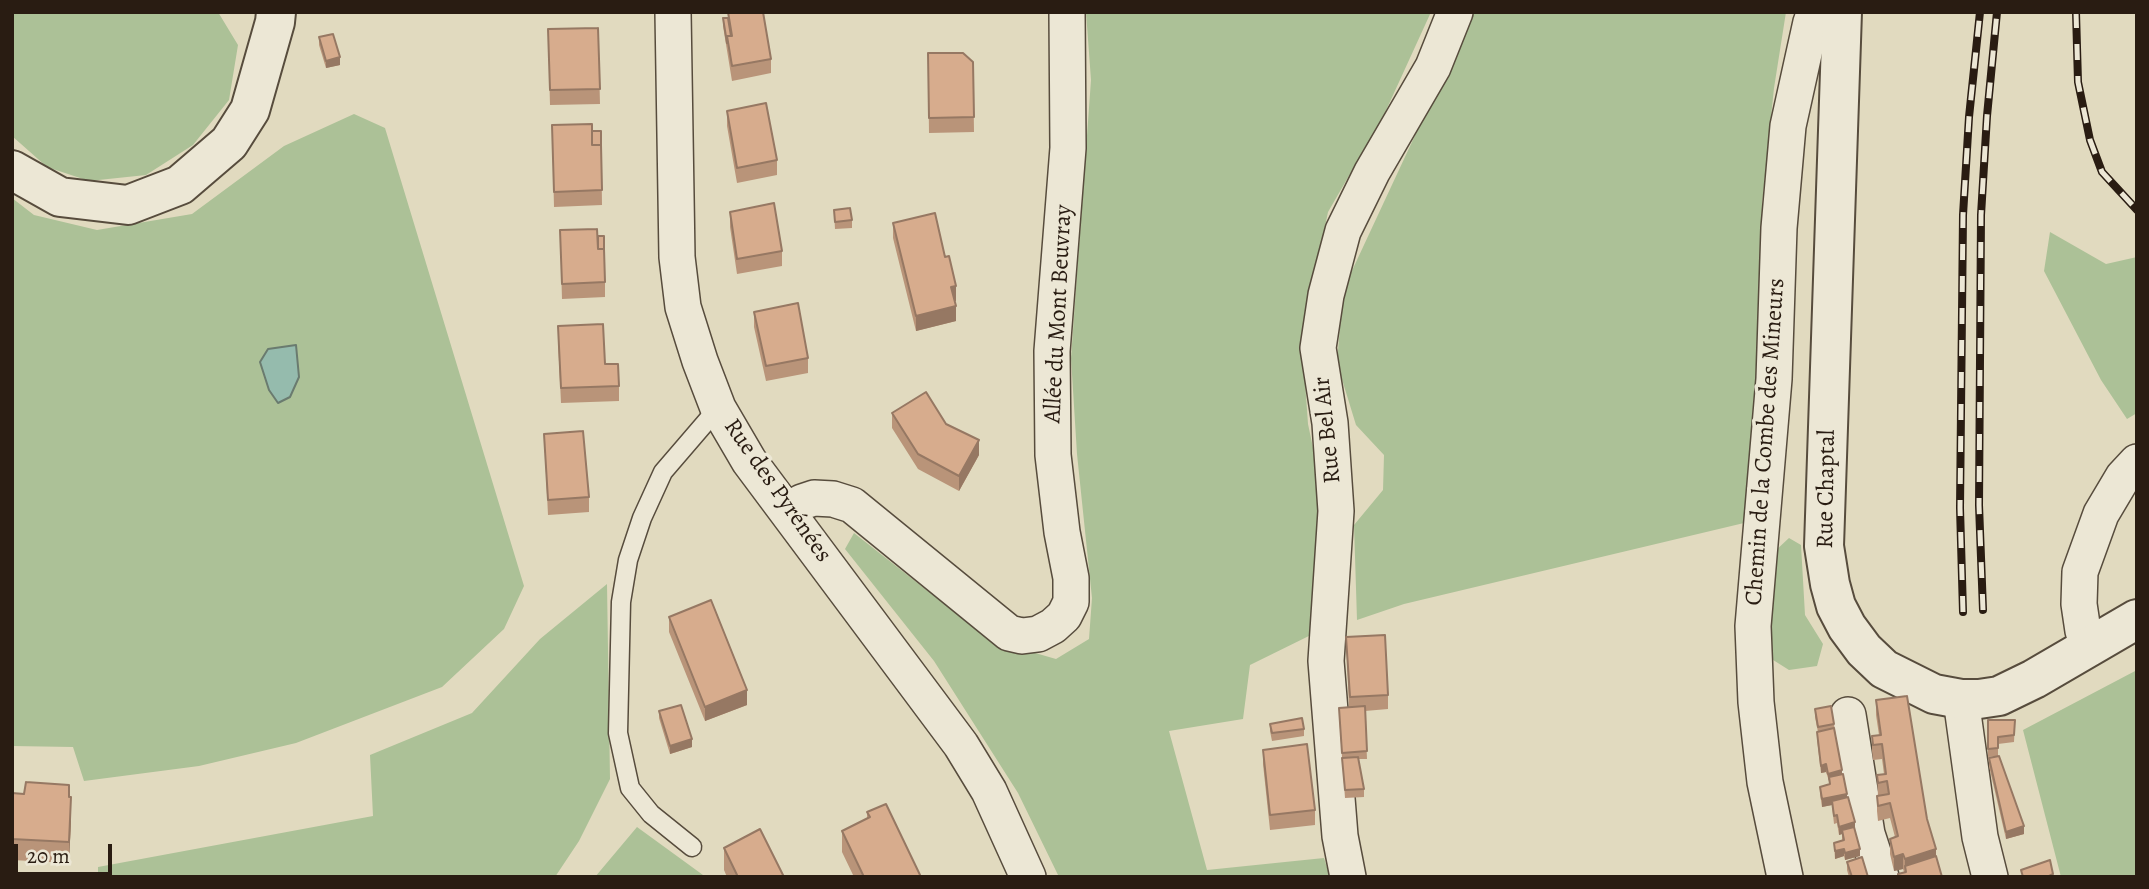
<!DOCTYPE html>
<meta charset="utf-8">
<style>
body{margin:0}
#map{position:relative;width:2149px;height:889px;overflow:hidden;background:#e1dabf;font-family:Alegreya,serif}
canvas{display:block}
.frame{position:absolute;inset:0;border:14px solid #291c12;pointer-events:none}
.scale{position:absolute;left:14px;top:844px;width:98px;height:32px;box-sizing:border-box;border:4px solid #291c12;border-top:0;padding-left:9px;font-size:21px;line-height:24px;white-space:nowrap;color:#291c12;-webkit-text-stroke:5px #ece7d5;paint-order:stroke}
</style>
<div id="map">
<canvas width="2149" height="889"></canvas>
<div class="frame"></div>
<div class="scale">20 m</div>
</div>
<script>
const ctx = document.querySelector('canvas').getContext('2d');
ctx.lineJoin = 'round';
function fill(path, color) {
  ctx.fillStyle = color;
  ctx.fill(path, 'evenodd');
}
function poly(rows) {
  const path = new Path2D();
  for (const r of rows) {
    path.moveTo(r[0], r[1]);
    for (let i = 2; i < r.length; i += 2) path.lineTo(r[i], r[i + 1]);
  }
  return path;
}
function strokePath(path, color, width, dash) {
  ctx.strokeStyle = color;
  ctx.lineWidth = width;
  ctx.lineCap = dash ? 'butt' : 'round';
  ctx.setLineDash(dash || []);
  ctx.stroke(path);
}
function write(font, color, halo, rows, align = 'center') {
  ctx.font = font + ' Alegreya,serif';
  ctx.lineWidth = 7;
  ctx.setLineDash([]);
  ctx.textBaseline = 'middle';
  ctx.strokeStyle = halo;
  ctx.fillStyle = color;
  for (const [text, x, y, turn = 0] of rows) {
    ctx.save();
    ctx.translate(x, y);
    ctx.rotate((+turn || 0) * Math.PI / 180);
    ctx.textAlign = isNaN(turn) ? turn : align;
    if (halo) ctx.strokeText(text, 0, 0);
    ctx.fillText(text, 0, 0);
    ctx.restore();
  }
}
fill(poly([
 [12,12,218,12,238,45,229,100,193,145,146,175,89,181,47,167,12,136],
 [1086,12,1431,12,1383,117,1328,212,1302,339,1308,424,1324,500,1317,632,1250,665,1243,719,1169,731,1207,870,1324,858,1330,877,1059,877,1018,793,934,661,845,549,854,533,990,640,1056,659,1089,639,1092,598,1077,454,1071,358,1091,80],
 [1466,12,1786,12,1774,88,1762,204,1761,356,1744,523,1404,604,1357,620,1354,525,1383,490,1384,455,1356,425,1337,363,1343,290,1459,41],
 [354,114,385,128,524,586,504,629,442,687,296,743,199,766,84,781,73,747,12,746,12,198,34,215,97,230,192,214,284,146],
 [2050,232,2106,264,2137,257,2137,413,2127,419,2101,380,2044,271],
 [1789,538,1801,545,1805,615,1823,644,1817,666,1789,670,1770,658,1774,552],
 [607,584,610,779,579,841,555,877,98,877,98,867,373,816,370,755,472,713,540,639],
 [2137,670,2137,877,2061,877,2023,730],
 [637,827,703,875,704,877,595,877]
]), '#acc197');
const water = poly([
 [296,345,299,377,290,397,278,403,269,390,260,362,268,349,296,345]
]);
fill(water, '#95bbad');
strokePath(water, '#6a7b6f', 2);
const service = poly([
 [692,847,651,814,630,788,618,733,621,602,628,560,642,518,663,472,718,408]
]);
const minor = poly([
 [673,12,677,257,683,307,700,361,718,408,749,461,961,745,989,791,1028,877],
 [787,511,802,502,814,498,833,499,852,505,1009,633,1022,636,1038,634,1053,626,1064,616,1071,602,1071,578,1062,532,1053,455,1052,351,1068,148,1067,12],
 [2092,646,2083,631,2079,604,2080,572,2101,514,2123,477,2137,462],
 [1961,699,1980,837,1990,877],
 [1848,715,1867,834,1881,877],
 [1348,877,1340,836,1326,661,1336,511,1330,423,1318,348,1326,295,1343,231,1372,172,1433,67,1455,12],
 [1785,877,1765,782,1756,702,1753,626,1774,379,1779,228,1788,126,1811,22,1820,12]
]);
const tertiary = poly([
 [1842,12,1824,546,1830,584,1836,606,1847,627,1864,650,1884,669,1934,694,1961,699,1979,699,1999,696,2034,679,2137,619],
 [12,170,60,197,128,205,180,185,229,143,250,110,275,22,276,12]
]);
strokePath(service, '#574c3d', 21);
strokePath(minor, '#574c3d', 38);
strokePath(tertiary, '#574c3d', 42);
strokePath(service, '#ece7d5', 18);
strokePath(minor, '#ece7d5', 35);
strokePath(tertiary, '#ece7d5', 38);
const rail = poly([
 [2076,12,2078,82,2090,140,2102,172,2137,210],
 [1983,610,1979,505,1981,215,1987,116,1997,12],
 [1963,612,1960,508,1963,215,1969,117,1980,12]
]);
strokePath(rail, '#291c12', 8);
strokePath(rail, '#ece7d5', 5, [16]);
fill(poly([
 [728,12,771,59,771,73,732,81,723,26,723,18,728,18],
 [598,28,600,104,550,105,548,29],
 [319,37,340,65,326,68,319,45],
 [928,53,973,62,974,132,929,133],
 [727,111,777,160,777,175,737,183,727,126],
 [552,125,592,131,601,131,602,205,554,207],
 [834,210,852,220,852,228,835,229],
 [730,212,782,251,782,266,737,274,730,227],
 [893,223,956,301,955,301,956,321,916,331,893,238],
 [560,230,598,236,605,282,605,297,562,299],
 [754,312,808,358,808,373,766,381,754,327],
 [558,341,605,364,619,386,619,401,561,403],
 [892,413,946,424,979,455,959,491,918,469,892,428],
 [544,434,589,497,589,512,548,515],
 [669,617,747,705,705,721,669,632],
 [1346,637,1388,695,1388,709,1365,711,1367,759,1358,759,1364,789,1364,797,1345,798,1339,716,1349,707],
 [1876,700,1927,819,1936,856,1942,877,1898,877,1898,874,1904,872,1903,869,1894,871,1890,854,1890,839,1895,837,1890,818,1878,821,1877,811,1877,796,1878,796,1877,775,1884,774,1882,759,1873,760,1872,751,1872,736,1879,735,1876,715],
 [1815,709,1834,724,1842,774,1860,856,1845,860,1844,856,1835,859,1834,843,1842,840,1842,834,1839,835,1837,823,1834,824,1832,805,1822,807,1820,794,1820,787,1829,784,1829,781,1826,772,1821,773,1817,739,1817,732,1818,732,1815,717],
 [659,711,692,747,670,754,659,718],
 [1988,720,2015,720,2014,742,1998,744,1998,756,1988,757],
 [1270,724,1304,729,1304,736,1272,741,1270,731],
 [1263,750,1315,810,1315,825,1270,830,1263,764],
 [1989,758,2024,834,2006,839,1989,766],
 [12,793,69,797,71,818,69,863,12,860],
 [867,812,921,877,854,877,842,852,842,831,867,819],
 [724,848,784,877,727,877,724,870],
 [1847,862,1868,877,1849,877,1847,870]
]), '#b99479');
fill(poly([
 [340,57,340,65,326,68,326,61],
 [956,286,956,301,951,302,951,287],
 [956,306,956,321,916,331,916,316],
 [979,440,979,455,959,491,959,476],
 [747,690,747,705,705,721,705,707],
 [692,739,692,747,670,754,670,746],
 [1826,764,1826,772,1821,773,1821,766],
 [1842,770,1842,778,1829,777,1828,781,1828,774],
 [1847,794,1847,801,1832,801,1832,805,1822,807,1822,799],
 [71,797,71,818,69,863,69,842],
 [1855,822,1855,830,1842,830,1842,834,1839,835,1839,827],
 [2024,826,2024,834,2006,839,2006,832],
 [1844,849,1844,856,1835,859,1835,851],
 [1860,849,1860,856,1845,860,1845,853],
 [1936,849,1936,864,1905,866,1905,859],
 [1903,854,1903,869,1894,871,1894,857]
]), '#967863');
const building = poly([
 [728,12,763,12,771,59,732,66,727,36,732,36,728,12],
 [723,18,728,18,731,36,727,36,727,43,723,18],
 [598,28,600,89,550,90,548,29,598,28],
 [333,34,340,57,326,61,319,37,333,34],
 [928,53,963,53,973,62,974,117,929,118,928,53],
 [766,103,777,160,737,168,727,111,766,103],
 [592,124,592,145,601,145,602,190,554,192,552,125,592,124],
 [592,131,601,131,601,145,592,145,592,131],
 [774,203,782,251,737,259,730,212,774,203],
 [850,208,852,220,835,222,834,210,850,208],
 [935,213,945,257,949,256,956,286,951,287,956,306,916,316,893,223,935,213],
 [597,229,598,249,604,249,605,282,562,284,560,230,597,229],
 [598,236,604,236,604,249,598,249,598,236],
 [798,303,808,358,766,366,754,312,798,303],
 [603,324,605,364,618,364,619,386,561,388,558,326,603,324],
 [926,392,946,424,979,440,959,476,918,454,892,413,926,392],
 [583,431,589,497,548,500,544,434,583,431],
 [711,600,747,690,705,707,669,617,711,600],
 [1385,635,1388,695,1350,697,1346,637,1385,635],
 [1907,696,1927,819,1936,849,1905,859,1903,854,1894,857,1890,839,1898,836,1890,803,1878,806,1877,796,1889,794,1887,781,1878,783,1877,775,1886,774,1882,744,1873,745,1872,736,1881,735,1876,700,1907,696],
 [681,705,692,739,670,746,659,711,681,705],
 [1365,706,1367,751,1342,753,1339,708,1365,706],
 [1831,706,1834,724,1818,727,1815,709,1831,706],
 [1302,718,1304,729,1272,733,1270,724,1302,718],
 [1988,720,2015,720,2014,735,1998,737,1998,748,1988,749,1988,720],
 [1834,728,1842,770,1828,774,1826,764,1821,766,1817,732,1834,728],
 [1307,744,1315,810,1270,815,1263,750,1307,744],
 [1999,756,2024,826,2006,832,1989,758,1999,756],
 [1358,757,1364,789,1345,790,1342,758,1358,757],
 [1843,774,1847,794,1822,799,1820,787,1830,784,1829,777,1843,774],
 [26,782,69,785,69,797,71,797,69,842,12,839,12,793,24,794,26,782],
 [1848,797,1855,822,1839,827,1837,815,1834,816,1832,801,1848,797],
 [886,804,921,877,864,877,842,831,870,817,867,812,886,804],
 [1854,827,1860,849,1845,853,1844,849,1835,851,1834,843,1844,840,1842,830,1854,827],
 [760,829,784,877,738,877,724,848,760,829],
 [1936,856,1942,877,1898,877,1898,874,1906,872,1905,866,1936,856],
 [1862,857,1868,877,1852,877,1847,862,1862,857],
 [2050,860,2053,874,2047,877,2023,877,2021,870,2050,860]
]);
fill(building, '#d7ac8d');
strokePath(building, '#967863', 2);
write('24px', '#291c12', '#ece7d5', [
 ["Allée du Mont Beuvray",1059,314,-87],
 ["Rue Bel Air",1328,430,-96],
 ["Chemin de la Combe des Mineurs",1766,442,-86],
 ["Rue Chaptal",1827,489,-89],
 ["Rue des Pyrénées",777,491,55]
]);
</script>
